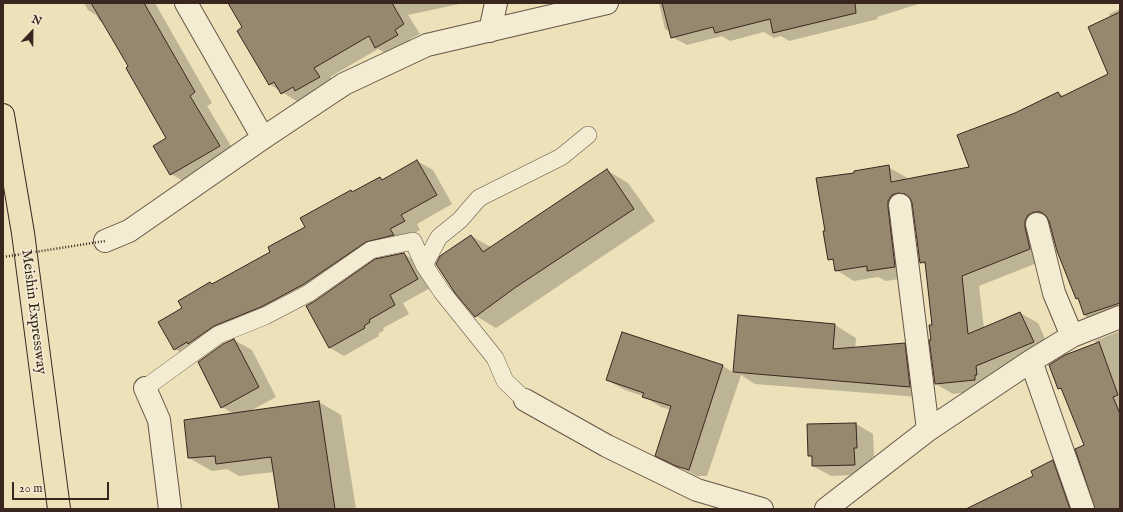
<!DOCTYPE html>
<style>
body{margin:0}
#map{position:relative;width:1123px;height:512px;overflow:hidden;background:#ece1b9;font-family:"IM FELL English",serif}
canvas{display:block}
.frame{position:absolute;inset:0;border:4px solid #39261f;pointer-events:none}
.north{position:absolute;left:12px;top:12px;width:40px;height:40px;-webkit-text-stroke:3px #f3ecd2;paint-order:stroke;rotate:22deg;font-size:11px;font-weight:700;line-height:16px;text-align:center;color:#39261f}
.north::after{content:'';display:block;margin:auto;width:14px;height:18px;background:#39261f;clip-path:polygon(50% 0,100% 100%,50% 72%,0 100%)}
.scale{position:absolute;left:12px;top:482px;width:97px;height:18px;box-sizing:border-box;border:2px solid #39261f;border-top:0;padding-left:5px;font-size:12px;line-height:14px;white-space:nowrap;color:#39261f;-webkit-text-stroke:3px #f3ecd2;paint-order:stroke}
</style>
<div id="map">
<canvas width="1123" height="512"></canvas>
<div class="frame"></div>
<div class="north">N</div>
<div class="scale">20 m</div>
</div>
<script>
const ctx = document.querySelector('canvas').getContext('2d');
ctx.lineJoin = 'round';
function fill(path, color) {
  ctx.fillStyle = color;
  ctx.fill(path, 'evenodd');
}
function poly(rows) {
  const path = new Path2D();
  for (const r of rows) {
    path.moveTo(r[0], r[1]);
    for (let i = 2; i < r.length; i += 2) path.lineTo(r[i], r[i + 1]);
  }
  return path;
}
function strokePath(path, color, width, dash) {
  ctx.strokeStyle = color;
  ctx.lineWidth = width;
  ctx.lineCap = dash ? 'butt' : 'round';
  ctx.setLineDash(dash || []);
  ctx.stroke(path);
}
function write(font, color, halo, rows, align = 'center') {
  ctx.font = font + ' "IM FELL English",serif';
  ctx.lineWidth = 3.5;
  ctx.setLineDash([]);
  ctx.textBaseline = 'middle';
  ctx.strokeStyle = halo;
  ctx.fillStyle = color;
  for (const [text, x, y, turn = 0] of rows) {
    ctx.save();
    ctx.translate(x, y);
    ctx.rotate((+turn || 0) * Math.PI / 180);
    ctx.textAlign = isNaN(turn) ? turn : align;
    if (halo) ctx.strokeText(text, 0, 0);
    ctx.fillText(text, 0, 0);
    ctx.restore();
  }
}
fill(poly([
 [84,3,155,3,212,103,207,106,237,156,188,184,171,174,168,138,130,67,104,24,99,20,96,15,88,10],
 [229,3,464,3,408,15,420,34,410,39,413,44,392,57,378,49,330,77,335,86,298,102,269,84,244,28],
 [659,3,922,3,877,17,878,19,789,41,781,36,774,38,764,32,730,41,722,36,687,45,672,37,671,32,665,29],
 [1120,9,1120,320,1104,327,1086,317,1080,300,1077,299,1050,222,1046,225,1047,259,979,286,984,328,1020,313,1038,323,1051,352,992,389,953,394,936,384,932,341,933,326,926,265,921,262,913,203,910,205,912,277,886,281,878,277,854,281,836,270,835,262,829,259,826,232,855,174,888,167,906,177,907,180,970,168,1015,114,1058,93,1064,96,1109,74,1111,18,1109,14],
 [417,161,433,170,452,204,417,224,420,230,231,335,191,358,175,349,183,308,213,285,272,252,306,228,351,191,354,193,380,178,383,180],
 [608,171,628,183,655,221,496,328,476,316,471,236,491,247],
 [404,254,418,263,432,287,403,303,409,314,383,328,384,330,378,334,379,336,344,356,330,348],
 [739,316,835,325,856,338,855,348,904,344,926,356,931,398,755,384,741,375,707,476,697,476,656,455,671,410,661,407,643,396,625,390,607,380,622,333,723,366,734,373],
 [1120,331,1120,509,1096,509,1085,446,1063,391,1059,388,1096,344,1095,341],
 [234,340,252,350,276,397,250,411,319,402,341,415,356,509,280,509,274,472,239,476,227,469,212,471,189,458,234,414,222,407],
 [856,424,873,434,874,457,872,457,872,474,831,476,813,466,813,457,809,455],
 [1053,462,1070,472,1083,509,979,509,1034,476]
]), '#0003');
const building = poly([
 [91,3,144,3,195,92,190,96,220,146,170,175,153,146,166,138,126,68,128,66,91,3],
 [228,3,392,3,404,24,395,30,398,35,375,48,369,36,314,68,320,77,295,91,293,87,281,94,274,82,269,85,237,31,242,27,228,3],
 [662,3,855,3,856,13,773,33,770,19,715,33,713,27,671,38,662,3],
 [1120,12,1120,303,1084,315,1078,298,1076,299,1057,251,1049,221,1046,216,1041,212,1034,212,1028,215,1025,221,1025,227,1030,249,962,276,968,334,1020,312,1034,342,976,366,977,375,975,375,975,380,935,384,929,340,931,340,929,325,932,325,925,262,920,263,912,203,910,198,905,194,898,193,892,195,888,201,888,207,895,267,867,271,867,266,835,271,833,259,828,260,823,231,825,231,816,178,854,173,854,171,889,165,891,182,969,167,957,135,1015,113,1058,92,1061,97,1108,74,1088,27,1120,12],
 [417,160,437,195,401,215,405,221,390,229,394,235,366,242,304,284,261,307,214,326,188,344,187,342,174,350,158,322,182,308,178,301,210,282,212,284,270,252,268,247,305,227,300,218,351,190,352,192,380,177,382,180,417,160],
 [607,169,634,209,516,287,475,317,455,293,436,264,440,256,471,235,483,252,607,169],
 [404,253,418,279,390,295,395,305,369,320,370,322,364,326,365,328,329,348,306,306,315,301,375,259,404,253],
 [738,315,835,324,833,349,905,343,910,387,733,372,738,315],
 [622,332,723,365,689,470,676,466,655,456,671,406,642,397,644,393,606,380,622,332],
 [234,339,259,387,221,408,198,362,223,344,234,339],
 [1099,342,1118,395,1113,397,1120,414,1120,509,1095,509,1075,449,1084,445,1061,388,1058,389,1049,365,1065,355,1099,342],
 [319,401,335,509,279,509,271,457,216,464,215,456,188,458,184,420,319,401],
 [856,423,857,448,854,448,855,465,812,466,812,456,808,456,807,424,856,423],
 [1053,460,1070,509,966,509,1033,476,1031,471,1053,460]
]);
fill(building, '#96876f');
strokePath(building, '#39261f', 1);
const service = poly([
 [424,265,439,237,460,220,479,198,561,157,588,135],
 [145,388,218,335,265,316,309,293,371,250,413,241,424,265,442,292,495,358,505,381,525,400]
]);
const minor = poly([
 [186,3,263,138],
 [490,31,496,3],
 [900,205,928,430],
 [1037,224,1054,293,1072,336],
 [105,241,129,231,263,138,344,84,427,45,607,3],
 [1031,361,1083,509],
 [145,388,159,420,170,509],
 [525,400,607,446,697,490,762,509],
 [826,509,928,430,1031,361,1072,336,1120,317]
]);
const motorway = poly([
 [3,115,23,233,59,509]
]);
strokePath(service, '#665546', 18);
strokePath(minor, '#665546', 24);
strokePath(motorway, '#39261f', 24);
strokePath(service, '#f3ecd2', 17);
strokePath(minor, '#f3ecd2', 22);
strokePath(motorway, '#ece1b9', 22);
strokePath(poly([
 [3,257,105,241]
]), '#39261f', 2.5, [1, 2]);
write('15px', '#39261f', '#f3ecd2', [
 ["Meishin Expressway",33,312,83]
]);
</script>
